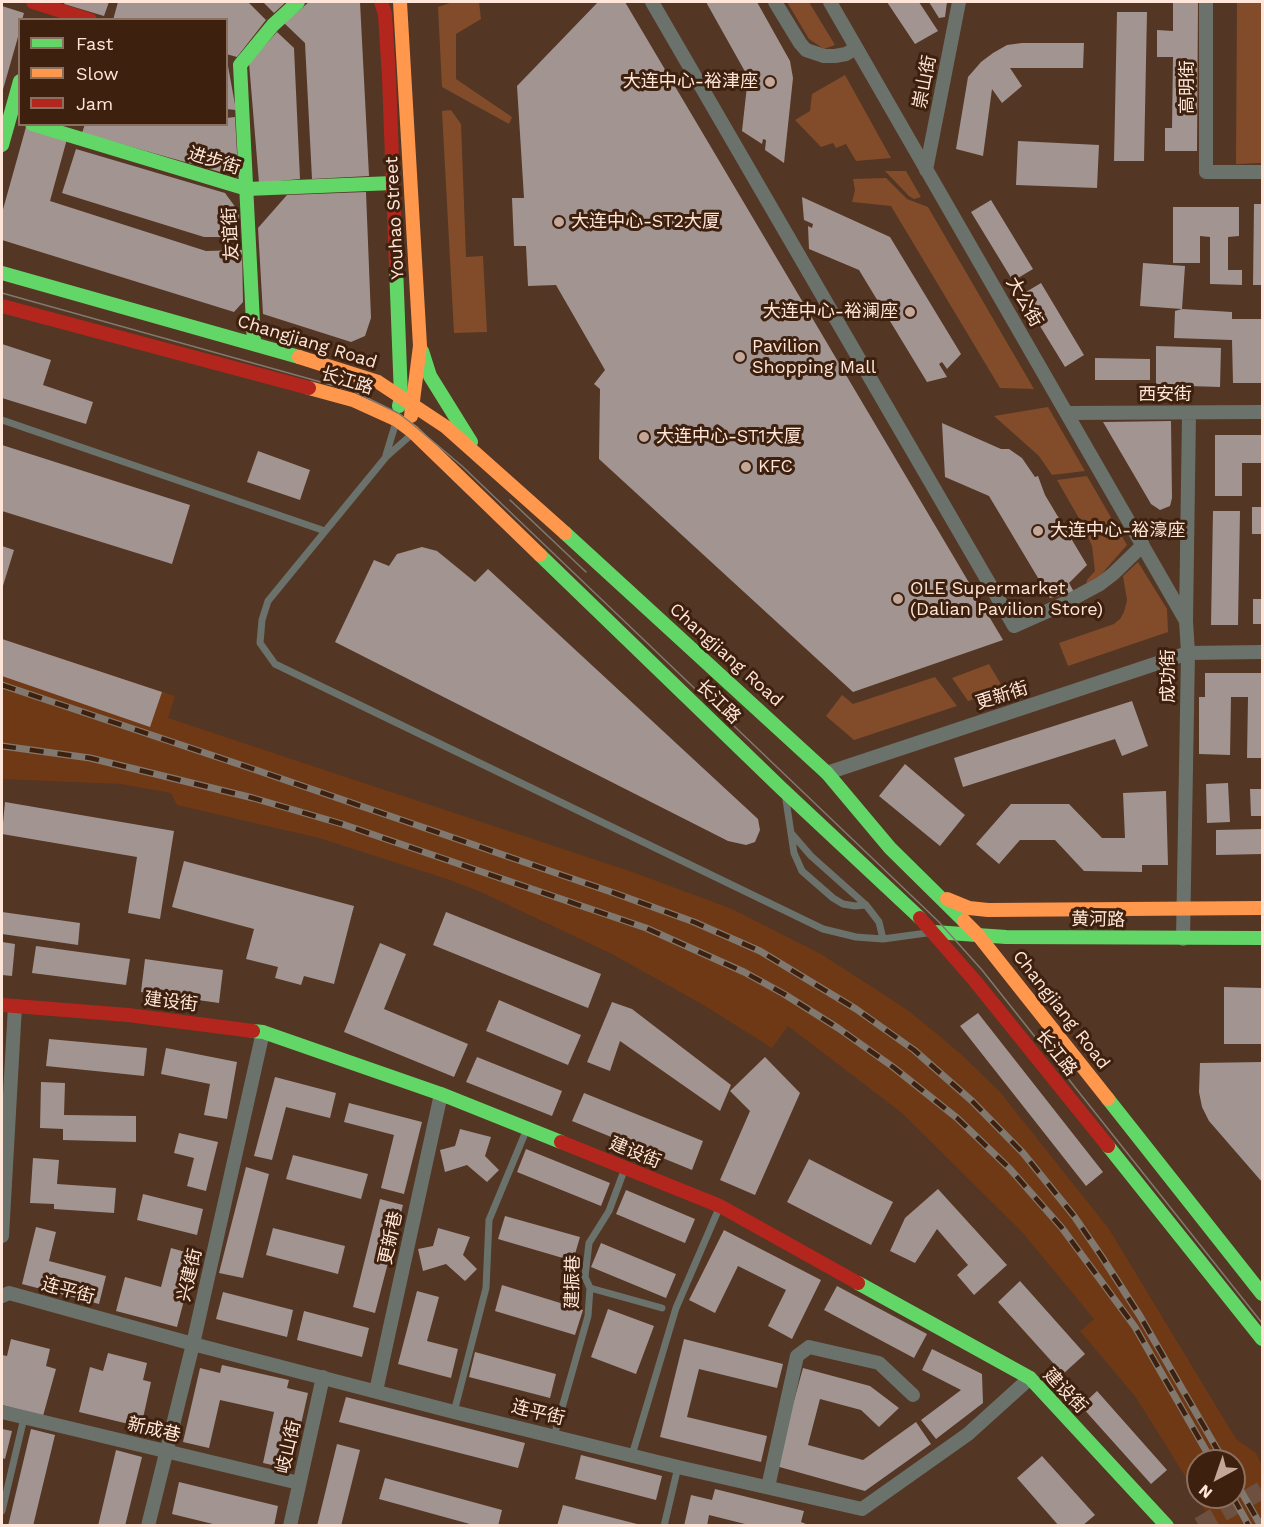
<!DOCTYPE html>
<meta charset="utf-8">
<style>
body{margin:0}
#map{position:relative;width:1264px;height:1527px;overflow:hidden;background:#533624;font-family:"Work Sans",sans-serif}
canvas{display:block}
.frame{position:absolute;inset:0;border:3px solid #ffe6d8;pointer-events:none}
.legend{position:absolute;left:18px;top:18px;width:210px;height:108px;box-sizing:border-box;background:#3e200e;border:2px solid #8b6f5f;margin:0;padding:8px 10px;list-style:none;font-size:18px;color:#ffe6d8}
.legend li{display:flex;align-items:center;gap:12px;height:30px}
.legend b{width:30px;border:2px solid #8b6f5f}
.north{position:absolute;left:1186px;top:1449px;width:60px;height:60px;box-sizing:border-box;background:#3e200e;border:2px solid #8b6f5f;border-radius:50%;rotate:220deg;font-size:16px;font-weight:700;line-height:24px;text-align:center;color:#ffe6d8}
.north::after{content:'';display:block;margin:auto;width:21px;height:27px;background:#c3a899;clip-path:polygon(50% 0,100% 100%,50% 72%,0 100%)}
</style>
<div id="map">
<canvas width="1264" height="1527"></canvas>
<div class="frame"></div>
<ul class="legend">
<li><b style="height:8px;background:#63d668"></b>Fast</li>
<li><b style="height:8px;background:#ff974d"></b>Slow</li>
<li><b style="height:8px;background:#b3261e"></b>Jam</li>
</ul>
<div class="north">N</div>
</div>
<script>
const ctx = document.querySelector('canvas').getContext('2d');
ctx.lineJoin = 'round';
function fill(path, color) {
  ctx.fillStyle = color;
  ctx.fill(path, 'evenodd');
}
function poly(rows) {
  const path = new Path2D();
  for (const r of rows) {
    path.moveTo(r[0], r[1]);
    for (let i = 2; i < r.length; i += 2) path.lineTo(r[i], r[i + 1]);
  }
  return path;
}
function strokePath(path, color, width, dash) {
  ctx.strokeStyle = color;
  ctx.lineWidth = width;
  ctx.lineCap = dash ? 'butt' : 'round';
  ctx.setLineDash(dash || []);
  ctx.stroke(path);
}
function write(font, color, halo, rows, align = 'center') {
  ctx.font = font + ' "Work Sans","Noto Sans SC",sans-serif';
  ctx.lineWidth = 6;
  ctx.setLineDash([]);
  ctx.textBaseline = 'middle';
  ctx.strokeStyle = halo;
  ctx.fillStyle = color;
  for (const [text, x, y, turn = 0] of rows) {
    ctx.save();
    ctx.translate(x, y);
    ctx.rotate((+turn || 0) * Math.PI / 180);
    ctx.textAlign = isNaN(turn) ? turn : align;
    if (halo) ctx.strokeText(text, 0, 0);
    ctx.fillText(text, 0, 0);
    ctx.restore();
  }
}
fill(poly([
 [2,639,175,696,168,718,635,873,732,909,821,954,909,1011,961,1054,1000,1092,1109,1229,1236,1439,1256,1453,1262,1466,1262,1525,1213,1525,1195,1492,1135,1396,1080,1331,1094,1319,1022,1232,902,1113,788,1026,772,1048,702,1004,612,954,483,893,447,879,319,838,177,805,171,793,121,784,2,779],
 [1198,1461,1234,1461,1234,1497,1198,1497]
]), '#703916');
fill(poly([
 [453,2,479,2,481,19,456,34,456,79,512,117,509,124,442,87,438,7],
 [787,2,809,2,835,45,824,49,809,39],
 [1237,2,1262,2,1262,163,1236,164],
 [845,75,891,158,856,161,846,144,836,148,833,143,821,147,795,120,810,111,812,94],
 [451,110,461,124,466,257,483,256,487,332,454,333,442,111],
 [885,171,906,171,921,197,914,199,909,196],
 [886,178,907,199,928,207,1034,389,1000,388,891,206,852,202,855,190,853,179],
 [1048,407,1085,471,1052,475,1039,456,994,416],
 [1087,476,1127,545,1092,585,1086,585,1087,580,1095,571,1092,546,1084,527,1057,480],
 [1138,562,1167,609,1168,632,1068,666,1059,643,1114,624,1120,619,1124,612,1127,600,1123,576],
 [989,664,1005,691,968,701,952,678],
 [935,677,957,706,854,740,826,716,842,695,853,704]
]), '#824c2b');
fill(poly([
 [65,2,109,2,104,16,64,4],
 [118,2,248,2,266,20,237,57,226,54,226,20,113,20],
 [263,2,286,2,274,13],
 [309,2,360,2,369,176,312,179,305,43,284,23],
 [598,2,625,2,1003,640,853,692,599,459,600,389,594,384,605,370,556,285,528,286,526,246,514,246,512,198,524,198,517,86],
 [706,2,757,2,790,61,793,78,784,163,765,150,766,140,763,139,762,144,742,131,748,77],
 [887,2,919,2,938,31,915,44],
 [929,2,947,2,945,17,939,18],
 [1173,2,1198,2,1197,151,1165,151,1165,128,1172,128,1173,57,1157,57,1157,30,1173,31],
 [2,6,24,13,22,20,20,20,20,30,2,93],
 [1117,12,1147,12,1144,161,1114,161],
 [277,32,294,48,300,179,259,183,249,63],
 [1022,43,1084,43,1083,68,1010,68,1022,86,1002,103,992,89,983,156,956,149,968,77,981,62,993,53,1007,45],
 [226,66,228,66,236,110,226,109],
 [235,117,238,171,224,173,82,133,85,124,226,124,226,118],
 [26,127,67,139,50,201,206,251,242,250,243,302,234,312,2,240,2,213],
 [1018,141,1099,145,1097,188,1016,185],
 [76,149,225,193,239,212,237,237,204,237,62,193],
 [366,192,371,318,365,336,351,342,263,314,258,228,287,195],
 [802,197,890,237,961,354,947,369,942,362,939,364,947,377,927,382,859,270,809,249,808,226,812,228,813,224,804,220],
 [991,200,1033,269,1013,281,971,212],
 [1254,204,1262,204,1262,285,1253,285],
 [1173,207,1239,207,1239,236,1228,237,1228,270,1242,270,1242,285,1210,284,1210,237,1200,236,1200,263,1173,263],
 [1143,263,1185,266,1182,309,1140,306],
 [1041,283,1084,355,1065,367,1021,295],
 [1182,309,1232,312,1232,319,1262,319,1262,383,1233,383,1232,340,1174,338,1175,311],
 [2,344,51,360,43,385,93,402,86,424,2,398],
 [1156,346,1221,348,1220,387,1156,385],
 [1095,358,1150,359,1150,380,1095,380],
 [1171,421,1172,498,1170,506,1160,510,1151,504,1103,422],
 [942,423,1001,449,1009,449,1022,458,1035,477,1038,476,1045,495,1087,565,1069,583,1074,592,1050,598,989,496,945,477],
 [1215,435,1262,435,1262,463,1242,463,1242,496,1215,496],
 [2,445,190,505,172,564,2,511],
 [258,451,310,470,300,500,247,482],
 [1252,507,1262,507,1262,534,1252,534],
 [1213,511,1240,511,1238,625,1211,625],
 [2,546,14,550,2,589],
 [422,547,437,551,475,582,488,569,758,819,760,830,755,842,746,845,728,841,335,642,374,560,389,566,397,554],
 [1253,599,1262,599,1262,624,1253,624],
 [2,639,162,692,150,727,2,676],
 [1205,673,1262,673,1262,758,1247,758,1248,697,1231,697,1230,755,1199,754,1199,697,1205,697],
 [1132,701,1148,746,1122,756,1115,739,963,787,954,758],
 [905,764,965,815,940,846,879,796],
 [1228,783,1230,822,1207,823,1206,784],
 [1250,789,1262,789,1262,816,1251,816],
 [1166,791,1168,865,1142,865,1142,872,1084,871,1055,840,1020,840,999,864,976,844,1011,804,1069,804,1102,838,1125,838,1123,793],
 [5,802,174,831,160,919,128,913,137,857,2,834],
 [1262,829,1262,854,1216,855,1216,830],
 [184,861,354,906,334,984,304,976,301,985,275,978,278,967,246,959,254,929,172,907],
 [2,912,80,923,78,945,2,934],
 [446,912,601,974,588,1008,433,945],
 [2,942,15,944,12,976,2,975],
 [380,943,406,954,384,1009,468,1044,454,1077,344,1032],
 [36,946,130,959,126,985,32,973],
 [145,959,223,970,219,1003,141,992],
 [1224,987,1262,988,1262,1044,1224,1044],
 [499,1000,581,1035,568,1065,486,1031],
 [612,1002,632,1009,731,1085,720,1111,620,1041,610,1071,587,1062],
 [978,1013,1103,1172,1086,1186,960,1026],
 [49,1039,147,1048,144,1076,46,1066],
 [166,1048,237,1062,227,1119,204,1115,210,1084,161,1074],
 [477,1057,562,1091,552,1116,466,1082],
 [765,1057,800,1093,755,1195,720,1180,750,1111,730,1091],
 [1262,1062,1262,1182,1209,1121,1202,1107,1199,1092,1200,1063],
 [275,1077,336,1093,330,1118,286,1107,272,1160,254,1156],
 [41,1082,65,1083,64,1115,136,1116,136,1142,63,1140,63,1129,40,1128],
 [584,1093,703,1141,692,1170,572,1121],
 [349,1103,422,1122,404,1194,381,1188,394,1135,344,1122],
 [460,1129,491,1137,485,1156,499,1170,487,1182,467,1165,445,1172,440,1150,455,1146],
 [179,1133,218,1142,206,1191,187,1186,194,1158,174,1153],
 [526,1149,610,1183,601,1206,517,1172],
 [293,1155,368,1174,361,1199,286,1179],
 [33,1158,59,1160,57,1184,116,1188,114,1213,54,1209,54,1204,30,1203],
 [809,1159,893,1202,871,1245,787,1202],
 [246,1167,269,1174,243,1278,219,1273],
 [938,1189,1007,1265,974,1295,957,1275,968,1265,937,1229,915,1263,890,1251,905,1218],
 [626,1190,695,1219,685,1243,616,1214],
 [143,1194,203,1209,197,1235,137,1220],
 [380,1199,403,1205,375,1313,353,1307],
 [505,1216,580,1237,573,1261,498,1239],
 [36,1227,56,1232,49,1261,106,1276,99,1304,22,1284],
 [273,1228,345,1246,338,1274,266,1255],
 [438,1228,470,1237,463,1255,477,1269,465,1281,446,1264,423,1271,418,1249,433,1246],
 [724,1230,821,1280,792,1339,768,1326,786,1290,738,1266,715,1313,689,1300],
 [601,1243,676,1274,666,1298,591,1267],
 [171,1248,196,1255,177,1327,116,1311,125,1277,161,1287],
 [1020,1281,1085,1354,1063,1374,998,1302],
 [502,1285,583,1310,575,1335,495,1311],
 [837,1286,927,1334,914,1358,824,1310],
 [417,1291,439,1297,427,1341,458,1349,451,1378,398,1364],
 [223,1292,293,1310,287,1337,216,1319],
 [608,1309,654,1326,636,1374,591,1357],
 [304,1311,369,1328,362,1357,297,1340],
 [11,1339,50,1349,46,1366,56,1369,43,1416,2,1405,2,1355,7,1356],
 [684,1339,783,1364,777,1388,699,1369,687,1417,767,1436,761,1462,660,1437],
 [932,1349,982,1374,983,1403,936,1439,921,1420,961,1390,922,1370],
 [475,1352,556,1374,550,1398,469,1377],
 [108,1353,147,1363,143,1380,151,1382,141,1427,79,1412,90,1367,103,1371],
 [222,1365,289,1380,287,1388,308,1393,291,1469,263,1463,274,1412,220,1400,209,1448,183,1442,200,1368,220,1373],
 [803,1368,870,1386,899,1408,879,1427,861,1410,820,1399,808,1445,863,1460,916,1422,931,1444,865,1491,776,1466],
 [1097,1391,1167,1470,1151,1484,1081,1406],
 [346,1397,525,1443,518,1468,339,1422],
 [2,1429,12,1431,5,1459,2,1458],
 [31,1429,55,1435,33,1526,8,1526],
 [337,1444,360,1450,341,1526,317,1526],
 [116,1450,142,1457,125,1526,98,1526],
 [581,1455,662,1476,656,1500,575,1479],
 [1042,1456,1095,1515,1082,1526,1059,1526,1017,1478],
 [385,1478,502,1510,498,1526,477,1526,379,1499],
 [179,1482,278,1506,274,1526,221,1526,172,1514],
 [715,1489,804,1511,801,1522,811,1526,753,1526,709,1515,707,1526,684,1526,691,1495,712,1500],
 [563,1505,641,1525,641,1526,557,1526]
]), '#a29491');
strokePath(poly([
 [1199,1526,1262,1490]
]), '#6d503f', 18, [18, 9]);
strokePath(poly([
 [2,420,325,531],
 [412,434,386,457,268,601,262,620,260,643,275,664,823,929,856,937,883,939,927,933],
 [386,455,396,422],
 [786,800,794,853,802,871,833,898,843,904,855,906,866,905],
 [792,834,811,856,866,905,879,922,883,939],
 [590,1288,662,1308],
 [454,1412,486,1288,489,1220,526,1131],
 [554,1436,588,1316,590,1288,585,1277,589,1243,609,1211,625,1168],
 [632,1455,676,1308,720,1206],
 [2,1511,24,1418],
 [664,1526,678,1467]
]), '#6b726b', 7);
strokePath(poly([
 [652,2,1014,626,1059,606,1100,584,1113,574,1143,545],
 [775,2,800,43,806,50,824,56,835,56,846,54,856,48],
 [830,2,1186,621],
 [1206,2,1206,172,1262,172],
 [926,170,959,2],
 [1067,413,1262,412],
 [827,773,1188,653,1262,652],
 [1183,939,1188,653,1186,621,1189,413],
 [2,1236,15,1006],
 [2,1296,9,1293,193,1344,454,1412,678,1467,862,1509,968,1434,1030,1378],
 [376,1391,441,1094],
 [2,1412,299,1483],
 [768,1487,797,1356,809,1347,879,1363,913,1395],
 [148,1526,193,1344,263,1032],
 [290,1526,323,1377]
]), '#6b726b', 14);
strokePath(poly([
 [32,124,247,189,393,183],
 [2,145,20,81],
 [396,266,401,397,399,406],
 [2,273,299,357],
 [254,343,240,65,273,25,298,2],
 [422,351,430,376,471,442],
 [565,533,827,773,890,848,964,921],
 [540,555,781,788,920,918],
 [934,932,1006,937,1262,938],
 [253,1031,263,1032,441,1094,561,1142],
 [1108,1099,1262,1294],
 [1108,1146,1262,1339],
 [858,1283,1030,1378,1167,1526]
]), '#63d668', 14);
strokePath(poly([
 [400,2,420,346,411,416],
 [299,357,378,382,446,427,565,533],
 [309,388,353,400,397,420,413,432,540,555],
 [947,899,969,908,988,910,1262,908],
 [964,921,978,935,1108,1099]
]), '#ff974d', 14);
strokePath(poly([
 [33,2,90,20],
 [381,2,385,14,389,78,396,266],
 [2,306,309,388],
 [920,918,975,981,1108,1146],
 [2,1005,128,1015,253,1031],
 [561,1142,720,1206,858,1283]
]), '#b3261e', 14);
strokePath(poly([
 [2,293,353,391,398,413,410,422,462,466,939,922,982,970,1262,1323],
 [510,500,586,572]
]), '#81796f', 1.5);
const rail = poly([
 [2,685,256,770,617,894,694,922,760,951,856,1009,914,1050,972,1101,1023,1153,1074,1216,1102,1257,1140,1316,1224,1461],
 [2,746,90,758,253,798,342,824,646,928,744,972,784,994,838,1028,893,1067,957,1118,1010,1169,1062,1228,1135,1327,1212,1461],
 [1234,1479,1261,1526],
 [1233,1497,1249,1526]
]);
strokePath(rail, '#81796f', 7);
strokePath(rail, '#3e200e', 4.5, [14]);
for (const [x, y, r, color] of [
 [770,82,6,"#c3a899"],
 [559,222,6,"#c3a899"],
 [910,312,6,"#c3a899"],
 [740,357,6,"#c3a899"],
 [644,437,6,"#c3a899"],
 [746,467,6,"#c3a899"],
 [1038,531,6,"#c3a899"],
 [898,599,6,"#c3a899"]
]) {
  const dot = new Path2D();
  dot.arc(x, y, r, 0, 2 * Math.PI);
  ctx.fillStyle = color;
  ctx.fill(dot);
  strokePath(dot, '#3e200e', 2);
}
write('18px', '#ffe6d8', '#3e200e', [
 ["大连中心-裕津座",758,82,"right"],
 ["大连中心-ST2大厦",571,222],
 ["大连中心-裕澜座",898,312,"right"],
 ["Pavilion",752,347],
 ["Shopping Mall",752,368],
 ["大连中心-ST1大厦",656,437],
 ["KFC",758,467],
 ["大连中心-裕濠座",1050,531],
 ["OLE Supermarket",910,589],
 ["(Dalian Pavilion Store)",910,610]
], 'left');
write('18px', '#ffe6d8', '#3e200e', [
 ["崇山街",925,82,-79],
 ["高明街",1188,87,-90],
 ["进步街",214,161,17],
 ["Youhao Street",395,218,-93],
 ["友谊街",231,234,-93],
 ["大公街",1024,302,60],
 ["Changjiang Road",307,342,17],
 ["长江路",347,381,17],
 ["西安街",1165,395],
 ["Changjiang Road",726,655,42],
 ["成功街",1169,676,-90],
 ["更新街",1002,696,-18],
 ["长江路",718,702,44],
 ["黄河路",1098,920,1],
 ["建设街",171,1002,7],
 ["Changjiang Road",1061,1010,52],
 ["长江路",1056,1053,51],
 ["建设街",635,1153,22],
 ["更新巷",391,1238,-78],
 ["兴建街",190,1275,-77],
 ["建振巷",573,1282,-89],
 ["连平街",68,1291,15],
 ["建设街",1065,1391,46],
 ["连平街",538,1413,14],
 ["新成巷",154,1430,13],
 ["岐山街",289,1447,-77]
]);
</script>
